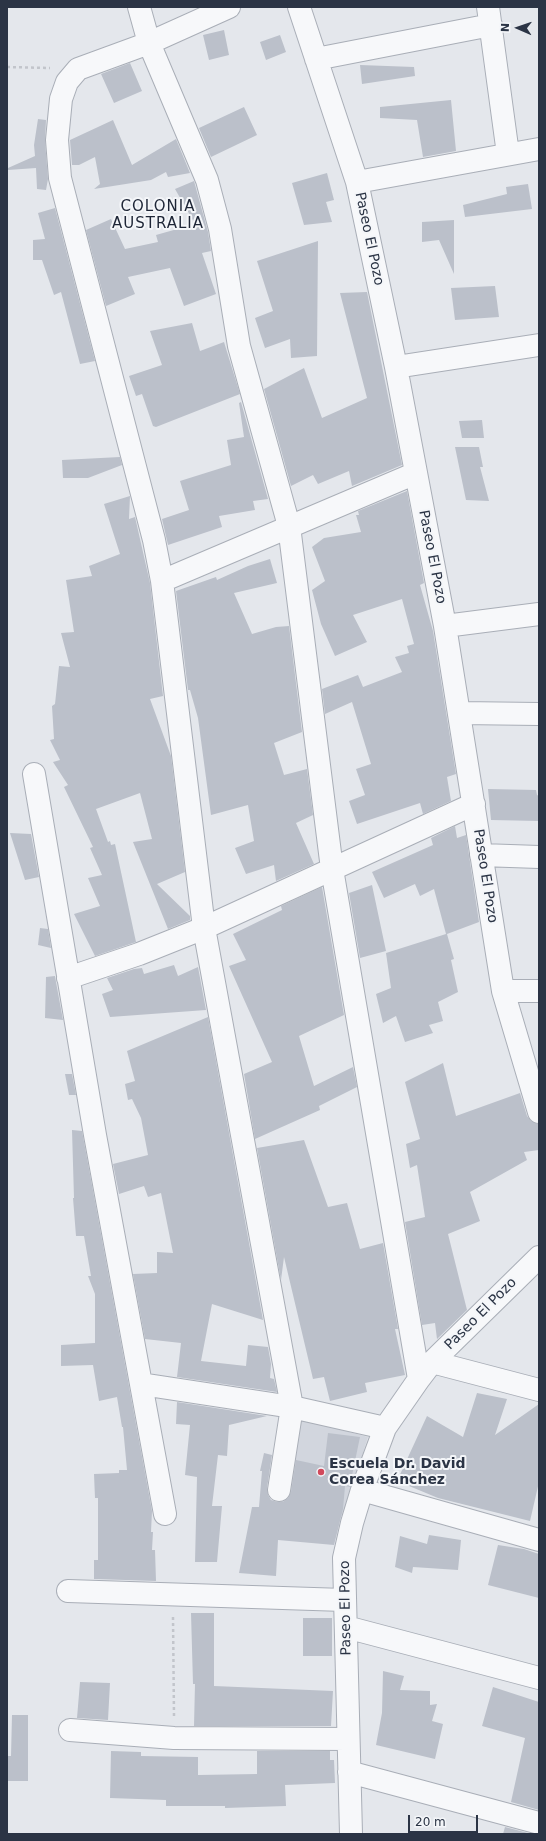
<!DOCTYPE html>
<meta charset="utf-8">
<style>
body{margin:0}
#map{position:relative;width:546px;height:1841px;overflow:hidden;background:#e4e7ec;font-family:"DejaVu Sans",sans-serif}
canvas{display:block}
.frame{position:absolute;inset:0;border:8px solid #2b3445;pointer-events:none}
.north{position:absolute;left:498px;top:8px;width:40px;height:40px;-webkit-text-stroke:3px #f4f6f9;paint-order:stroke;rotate:272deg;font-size:11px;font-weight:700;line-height:16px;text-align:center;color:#2b3445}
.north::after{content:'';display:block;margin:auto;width:14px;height:18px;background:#2b3445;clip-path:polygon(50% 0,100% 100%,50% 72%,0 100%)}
.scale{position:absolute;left:408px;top:1815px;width:70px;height:18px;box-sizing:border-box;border:2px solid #2b3445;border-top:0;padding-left:5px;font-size:12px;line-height:14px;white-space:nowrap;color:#2b3445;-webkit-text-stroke:3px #f4f6f9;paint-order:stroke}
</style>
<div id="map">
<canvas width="546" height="1841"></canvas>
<div class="frame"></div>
<div class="north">N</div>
<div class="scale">20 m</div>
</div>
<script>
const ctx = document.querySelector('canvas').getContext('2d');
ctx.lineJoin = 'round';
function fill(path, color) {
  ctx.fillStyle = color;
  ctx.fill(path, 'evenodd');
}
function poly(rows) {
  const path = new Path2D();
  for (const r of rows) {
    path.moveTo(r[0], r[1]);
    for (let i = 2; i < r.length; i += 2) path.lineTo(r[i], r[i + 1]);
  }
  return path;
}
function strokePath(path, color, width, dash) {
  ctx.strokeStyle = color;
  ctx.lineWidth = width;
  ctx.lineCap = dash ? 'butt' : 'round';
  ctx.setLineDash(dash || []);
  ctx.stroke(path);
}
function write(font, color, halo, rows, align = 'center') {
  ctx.font = font + ' "DejaVu Sans",sans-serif';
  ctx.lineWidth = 4;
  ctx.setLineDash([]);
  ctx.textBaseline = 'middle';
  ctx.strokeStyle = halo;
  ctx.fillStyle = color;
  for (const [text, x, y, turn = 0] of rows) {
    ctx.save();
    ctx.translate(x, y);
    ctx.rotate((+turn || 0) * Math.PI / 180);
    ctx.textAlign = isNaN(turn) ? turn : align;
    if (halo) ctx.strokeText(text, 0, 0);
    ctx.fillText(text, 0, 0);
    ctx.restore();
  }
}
fill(poly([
 [292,1417,368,1437,343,1516,280,1508]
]), '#d2d6de');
fill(poly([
 [224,30,229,55,209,60,203,35],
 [280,35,286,52,266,60,260,42],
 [130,63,142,91,114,103,101,74],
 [360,65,414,67,415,76,362,84],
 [451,100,456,151,423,157,417,120,380,118,380,107],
 [244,107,257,135,211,157,199,128],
 [38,119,46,120,45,141,48,179,46,190,37,189,36,168,8,170,8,168,35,156,34,145],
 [113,120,132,165,176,139,190,173,168,177,166,172,151,180,94,189,100,184,95,157,79,165,72,165,70,140],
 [327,173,334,200,326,202,332,222,304,225,292,183],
 [194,181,208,232,211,251,202,253,216,294,184,306,170,268,128,277,135,294,106,306,86,230,111,219,125,249,158,242,156,235,195,224,175,189],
 [528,184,532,209,465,217,463,205,507,194,506,187],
 [55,208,95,361,80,364,61,292,54,295,42,260,33,260,33,240,45,239,38,213],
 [454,220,454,274,439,240,422,242,422,222],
 [318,241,317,356,291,358,290,339,265,348,255,318,273,311,257,261],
 [495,286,499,317,455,320,451,288],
 [367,292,402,465,352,486,349,471,318,484,313,475,291,486,264,389,304,368,322,418,367,398,340,293],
 [192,323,200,351,224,342,240,394,156,427,153,426,142,394,136,396,129,376,162,365,150,331],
 [241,402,268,499,253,501,255,510,219,516,222,527,168,545,162,519,189,510,180,481,231,465,227,440,244,437,239,403],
 [482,420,484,438,462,438,459,421],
 [455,447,479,447,483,467,480,467,489,501,466,500],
 [120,457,122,465,88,478,63,478,62,460],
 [407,491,424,583,420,585,433,631,456,774,447,777,451,801,423,814,420,803,357,824,349,801,365,795,356,769,371,764,352,702,325,714,322,689,358,675,363,687,402,672,395,657,409,653,407,646,414,644,402,599,353,615,367,642,335,656,321,624,312,590,325,581,312,547,324,538,361,532,356,515,359,515,358,511],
 [130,496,129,519,135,517,150,583,163,696,150,699,171,756,185,872,157,884,190,916,190,920,168,929,133,842,152,839,140,793,96,809,108,842,110,841,111,845,115,844,136,942,95,956,74,914,100,906,88,878,102,875,90,848,93,847,64,787,68,785,53,762,60,760,50,740,54,739,52,706,55,704,59,666,70,667,61,633,74,632,66,580,92,576,89,566,120,554,104,504],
 [270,559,277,583,234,593,252,634,276,627,289,626,302,732,274,743,284,775,307,769,313,815,296,823,314,864,276,881,274,865,246,874,235,848,254,841,248,805,211,815,198,718,190,690,188,690,176,591,216,577,217,580,248,566],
 [488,789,536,790,537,795,539,796,539,821,491,820],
 [455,826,457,838,466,835,479,922,447,934,454,959,451,960,458,992,438,1002,443,1021,429,1025,433,1033,405,1042,396,1016,383,1023,376,994,391,988,386,953,446,934,434,889,420,896,415,884,384,898,372,872,433,845,431,838],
 [10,833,31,834,39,877,25,880],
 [372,885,386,951,360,958,349,893],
 [322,887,344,1015,299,1036,314,1086,353,1067,357,1087,319,1106,320,1110,255,1139,244,1074,272,1062,229,966,246,960,233,934,282,910,281,906],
 [40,928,48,929,51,948,38,945],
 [174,965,178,976,198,967,206,1010,110,1017,102,994,113,990,107,978,134,969,142,968,144,974],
 [55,976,56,982,63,1020,45,1018,46,977],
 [208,1017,263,1320,212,1304,201,1361,246,1366,248,1345,268,1347,271,1364,270,1378,274,1379,277,1392,177,1377,181,1343,145,1339,133,1274,157,1273,157,1252,173,1253,161,1193,148,1197,144,1186,119,1194,113,1164,148,1155,141,1118,132,1099,128,1100,125,1084,135,1081,127,1051],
 [443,1063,456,1116,520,1093,527,1116,531,1121,538,1124,539,1126,539,1150,524,1152,527,1160,470,1192,480,1221,448,1234,467,1310,437,1339,435,1323,422,1325,405,1222,425,1217,417,1165,410,1168,406,1144,420,1139,405,1082],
 [65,1074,72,1074,76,1095,69,1095],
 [72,1130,82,1131,152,1511,151,1532,153,1532,152,1550,155,1550,156,1581,94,1579,94,1560,98,1560,98,1498,95,1498,94,1474,119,1473,119,1470,127,1470,123,1427,122,1427,117,1397,99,1401,93,1365,61,1366,61,1345,95,1343,95,1294,88,1276,91,1276,84,1236,76,1236,73,1198,74,1198],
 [304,1140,328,1207,347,1203,360,1249,383,1243,398,1329,395,1329,405,1375,365,1383,367,1392,330,1401,324,1377,313,1379,284,1257,281,1280,257,1148],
 [477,1393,507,1399,495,1435,539,1404,539,1482,530,1521,438,1498,397,1481,427,1416,463,1437],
 [177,1402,267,1416,229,1425,227,1456,218,1455,212,1506,222,1506,217,1562,195,1562,197,1477,185,1475,190,1425,176,1424],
 [328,1433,360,1437,350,1485,350,1487,345,1486,343,1509,334,1545,278,1540,276,1576,239,1573,252,1507,259,1507,262,1471,260,1471,264,1453,272,1455,267,1488,268,1495,271,1500,277,1502,283,1502,288,1498,291,1492,296,1460,324,1466],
 [429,1535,461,1540,458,1570,413,1567,412,1573,395,1567,400,1536,427,1544],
 [498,1545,524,1549,539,1554,539,1598,488,1585],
 [191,1613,214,1613,214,1686,333,1691,331,1726,194,1726,195,1684,193,1684],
 [303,1618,332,1618,332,1656,303,1656],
 [383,1671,404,1676,400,1690,430,1691,430,1705,437,1704,432,1721,443,1724,435,1759,376,1745,382,1713],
 [80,1682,110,1683,108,1720,77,1718],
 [493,1687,539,1702,539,1810,511,1802,525,1738,482,1726],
 [12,1715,28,1715,28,1781,7,1781,7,1756,11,1756],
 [111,1751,141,1752,141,1756,198,1757,198,1775,257,1774,257,1751,330,1751,330,1760,334,1760,335,1783,285,1785,286,1806,225,1808,225,1806,166,1806,166,1800,110,1798],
 [505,1827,532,1834,503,1834]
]), '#bbc0ca');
const minor = poly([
 [139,7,149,43,207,180,220,229,239,346,289,526,332,869,419,1379],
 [229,7,149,43,78,69,67,82,61,99,57,140,60,178,154,540,162,581,204,928,292,1407,279,1490],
 [299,7,357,182,396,367,445,626,503,991,539,1112],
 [488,7,508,154],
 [316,59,491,25],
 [357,182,539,149],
 [396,367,539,345],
 [162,581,416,473],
 [445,626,539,614],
 [460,713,539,714],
 [34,774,95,1135,165,1514],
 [481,855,539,857],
 [68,978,139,954,204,928,474,804],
 [503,991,539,991],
 [432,1362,539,1390],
 [141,1384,292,1407,385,1428],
 [362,1490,539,1540],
 [68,1591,344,1600],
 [346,1627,539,1678],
 [70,1730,174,1738,348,1739],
 [349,1772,539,1823],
 [351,1834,344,1558,352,1523,362,1490,385,1428,419,1379,432,1362,539,1257]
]);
strokePath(minor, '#a9aeb7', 24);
strokePath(poly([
 [7,67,50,68],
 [173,1617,174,1716]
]), '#c2c5cb', 2.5, [3, 3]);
strokePath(minor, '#f7f8fa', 22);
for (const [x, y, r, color] of [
 [321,1472,4,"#d1495b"]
]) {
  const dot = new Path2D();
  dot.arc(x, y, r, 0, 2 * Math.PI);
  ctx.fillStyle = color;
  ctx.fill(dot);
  strokePath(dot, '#f4f6f9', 1.5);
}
write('14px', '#2b3445', '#f4f6f9', [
 ["Paseo El Pozo",369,239,78],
 ["Paseo El Pozo",432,557,79],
 ["Paseo El Pozo",485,876,81],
 ["Paseo El Pozo",481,1314,-45],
 ["Paseo El Pozo",346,1608,-91]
]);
write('bold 14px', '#2b3445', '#f4f6f9', [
 ["Escuela Dr. David",329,1464],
 ["Corea Sánchez",329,1480]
], 'left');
ctx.letterSpacing = '1px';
write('15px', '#1d2536', '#f4f6f9', [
 ["COLONIA",158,207],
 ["AUSTRALIA",158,224]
]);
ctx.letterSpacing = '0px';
</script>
